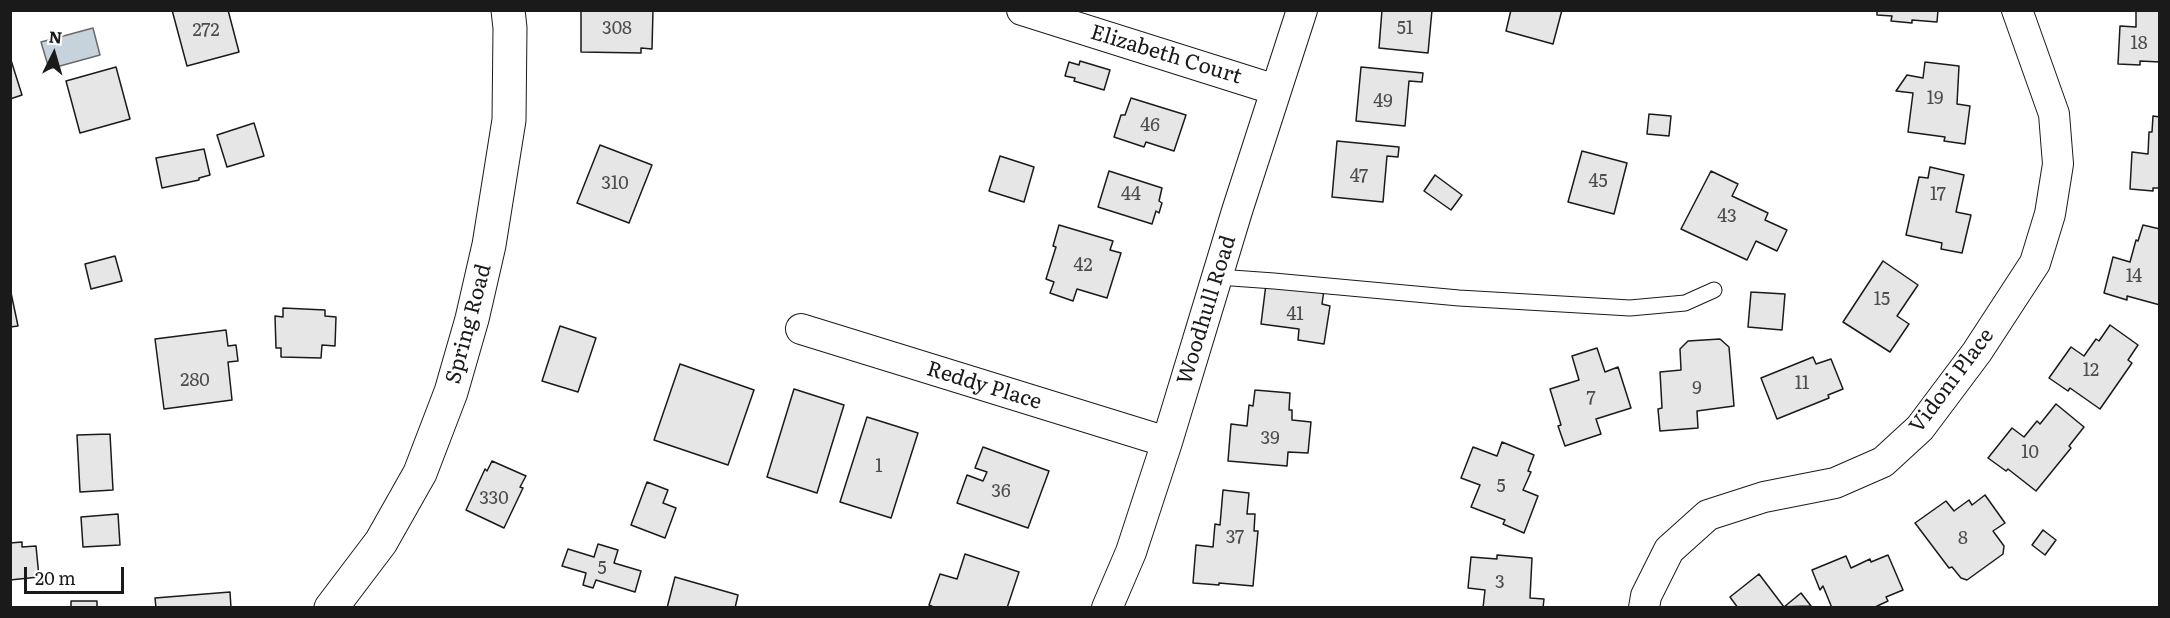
<!DOCTYPE html>
<style>
body{margin:0}
#map{position:relative;width:2170px;height:618px;overflow:hidden;background:#fff;font-family:Literata,serif}
canvas{display:block}
.frame{position:absolute;inset:0;border:12px solid #1a1a1a;pointer-events:none}
.north{position:absolute;left:24px;top:24px;width:60px;height:60px;-webkit-text-stroke:4px #fff;paint-order:stroke;rotate:5deg;font-size:16px;font-weight:700;line-height:24px;text-align:center;color:#1a1a1a}
.north::after{content:'';display:block;margin:auto;width:21px;height:27px;background:#1a1a1a;clip-path:polygon(50% 0,100% 100%,50% 72%,0 100%)}
.scale{position:absolute;left:24px;top:567px;width:100px;height:27px;box-sizing:border-box;border:3px solid #1a1a1a;border-top:0;padding-left:8px;font-size:18px;line-height:21px;white-space:nowrap;color:#1a1a1a;-webkit-text-stroke:4px #fff;paint-order:stroke}
</style>
<div id="map">
<canvas width="2170" height="618"></canvas>
<div class="frame"></div>
<div class="north">N</div>
<div class="scale">20 m</div>
</div>
<script>
const ctx = document.querySelector('canvas').getContext('2d');
ctx.lineJoin = 'round';
function fill(path, color) {
  ctx.fillStyle = color;
  ctx.fill(path, 'evenodd');
}
function poly(rows) {
  const path = new Path2D();
  for (const r of rows) {
    path.moveTo(r[0], r[1]);
    for (let i = 2; i < r.length; i += 2) path.lineTo(r[i], r[i + 1]);
  }
  return path;
}
function strokePath(path, color, width, dash) {
  ctx.strokeStyle = color;
  ctx.lineWidth = width;
  ctx.lineCap = dash ? 'butt' : 'round';
  ctx.setLineDash(dash || []);
  ctx.stroke(path);
}
function write(font, color, halo, rows, align = 'center') {
  ctx.font = font + ' Literata,serif';
  ctx.lineWidth = 4.5;
  ctx.setLineDash([]);
  ctx.textBaseline = 'middle';
  ctx.strokeStyle = halo;
  ctx.fillStyle = color;
  for (const [text, x, y, turn = 0] of rows) {
    ctx.save();
    ctx.translate(x, y);
    ctx.rotate((+turn || 0) * Math.PI / 180);
    ctx.textAlign = isNaN(turn) ? turn : align;
    if (halo) ctx.strokeText(text, 0, 0);
    ctx.fillText(text, 0, 0);
    ctx.restore();
  }
}
const water = poly([
 [93,28,100,55,49,69,41,42,93,28]
]);
fill(water, '#c6d2dc');
strokePath(water, '#6a6a6a', 1.5);
const building = poly([
 [172,10,228,10,239,52,187,66,172,10],
 [581,10,653,10,652,49,641,48,641,53,581,52,581,10],
 [1382,10,1432,10,1428,53,1379,48,1382,10],
 [1511,10,1562,10,1553,44,1506,31,1511,10],
 [1877,10,1938,10,1937,22,1912,20,1912,23,1891,21,1892,16,1877,15,1877,10],
 [2136,10,2160,10,2160,62,2140,61,2140,65,2118,64,2120,26,2136,27,2136,10],
 [10,57,22,95,10,99,10,57],
 [1080,61,1110,70,1104,90,1074,81,1075,78,1065,76,1069,62,1079,65,1080,61],
 [1925,62,1959,66,1957,104,1970,106,1965,144,1944,141,1945,137,1908,132,1913,93,1896,91,1907,75,1923,78,1925,62],
 [116,67,130,119,80,133,66,81,116,67],
 [1361,67,1423,73,1422,82,1409,81,1405,126,1356,121,1361,67],
 [1131,98,1186,115,1174,151,1146,142,1144,147,1114,137,1121,115,1125,115,1131,98],
 [1649,114,1671,116,1669,136,1647,134,1649,114],
 [2153,116,2160,117,2160,188,2153,188,2153,191,2130,189,2132,152,2148,154,2149,132,2152,132,2153,116],
 [254,123,264,156,227,167,217,135,254,123],
 [1337,141,1399,147,1398,157,1387,156,1383,202,1332,197,1337,141],
 [600,145,652,165,629,223,577,203,600,145],
 [204,149,210,175,199,178,199,180,162,188,156,158,204,149],
 [1582,151,1627,163,1614,214,1568,202,1582,151],
 [1000,156,1034,167,1024,202,989,191,1000,156],
 [1930,167,1964,175,1956,212,1971,215,1962,253,1941,249,1942,243,1906,235,1919,177,1928,178,1930,167],
 [1109,171,1162,188,1159,201,1162,203,1159,213,1156,211,1152,224,1098,207,1109,171],
 [1711,171,1738,184,1732,196,1768,213,1765,220,1787,230,1777,251,1756,241,1747,260,1681,229,1711,171],
 [1435,175,1462,195,1451,210,1424,191,1435,175],
 [1059,225,1113,241,1110,250,1121,253,1107,298,1077,289,1073,301,1050,293,1054,282,1046,279,1056,247,1053,246,1059,225],
 [2143,225,2160,229,2160,305,2127,296,2127,300,2104,293,2113,257,2130,262,2136,240,2138,241,2143,225],
 [115,256,122,281,91,289,85,264,115,256],
 [1883,261,1918,285,1897,316,1909,324,1890,352,1843,322,1883,261],
 [1266,284,1324,290,1322,304,1330,306,1324,344,1298,340,1299,329,1261,324,1266,284],
 [10,288,18,326,10,327,10,288],
 [1751,292,1785,294,1782,330,1748,327,1751,292],
 [283,308,325,310,325,316,336,317,335,346,322,345,321,358,281,357,281,348,276,348,275,316,283,317,283,308],
 [2110,325,2138,345,2128,360,2132,363,2100,409,2070,388,2068,391,2049,378,2071,347,2084,356,2096,339,2099,341,2110,325],
 [560,326,596,338,578,392,542,381,560,326],
 [226,330,228,346,236,345,238,361,228,362,232,400,164,409,155,339,226,330],
 [1720,339,1729,347,1734,406,1697,411,1698,428,1660,431,1658,409,1662,408,1660,372,1681,370,1680,349,1688,341,1720,339],
 [1597,348,1605,372,1618,367,1631,408,1596,419,1601,434,1565,446,1558,426,1561,425,1550,389,1579,380,1572,356,1597,348],
 [1813,357,1816,364,1831,359,1843,389,1828,395,1829,398,1777,419,1761,378,1813,357],
 [680,364,754,390,728,465,654,440,680,364],
 [794,389,844,405,817,493,767,477,794,389],
 [1255,390,1290,393,1289,410,1292,410,1292,420,1311,422,1308,453,1288,452,1287,466,1228,461,1231,424,1247,426,1249,405,1253,406,1255,390],
 [2056,404,2084,427,2069,446,2071,448,2036,491,2008,469,2006,471,1988,458,2012,428,2024,437,2037,421,2040,424,2056,404],
 [867,417,918,433,891,518,840,502,867,417],
 [110,434,113,490,80,492,77,435,110,434],
 [1502,442,1534,455,1528,471,1531,472,1523,490,1538,496,1524,533,1503,524,1505,520,1471,507,1480,485,1461,478,1473,447,1497,456,1502,442],
 [983,447,1049,471,1028,528,957,503,967,475,983,481,987,472,975,468,983,447],
 [492,461,526,476,520,487,523,488,504,528,466,510,485,469,487,471,492,461],
 [647,482,668,490,663,503,676,508,665,538,631,525,647,482],
 [1223,490,1249,493,1247,514,1255,514,1254,531,1258,531,1253,586,1219,583,1219,585,1193,583,1196,545,1213,547,1215,524,1220,525,1223,490],
 [1985,495,2005,523,1993,531,2004,546,2003,554,1967,580,1961,578,1952,567,1949,568,1915,523,1946,501,1954,511,1969,500,1972,505,1985,495],
 [118,514,120,545,83,547,81,517,118,514],
 [2043,530,2056,540,2045,555,2032,545,2043,530],
 [22,542,22,547,36,546,39,577,10,580,10,543,22,542],
 [598,544,618,550,614,563,641,571,635,592,596,580,593,588,583,585,586,573,562,566,568,549,594,557,598,544],
 [965,554,1019,572,1007,608,936,608,929,605,940,574,957,579,965,554],
 [1497,555,1532,558,1530,598,1544,599,1543,608,1483,608,1485,590,1468,588,1471,557,1497,559,1497,555],
 [1888,555,1903,590,1886,597,1888,601,1873,608,1832,608,1823,586,1820,590,1812,570,1846,556,1851,568,1870,559,1871,562,1888,555],
 [1759,574,1784,607,1801,593,1811,606,1738,608,1730,597,1759,574],
 [675,577,738,595,735,608,667,608,675,577],
 [230,592,231,608,156,608,155,598,230,592],
 [71,601,97,601,97,608,71,608,71,601]
]);
fill(building, '#e6e6e6');
strokePath(building, '#1a1a1a', 1.5);
const lane = poly([
 [1218,277,1274,281,1459,298,1630,308,1685,303,1714,290]
]);
const street = poly([
 [1022,10,1276,90],
 [801,329,1167,442],
 [1107,608,1131,552,1167,442,1237,211,1302,10],
 [1644,608,1646,596,1669,550,1708,515,1764,497,1835,483,1883,462,1920,428,1977,352,2035,263,2050,214,2058,164,2054,114,2017,10]
]);
const secondary = poly([
 [331,608,381,542,420,473,451,392,472,319,489,245,509,120,510,28,508,10]
]);
strokePath(lane, '#1a1a1a', 17);
strokePath(street, '#1a1a1a', 32);
strokePath(secondary, '#1a1a1a', 35);
strokePath(lane, '#fff', 15);
strokePath(street, '#fff', 30);
strokePath(secondary, '#fff', 33);
write('18px', '#4d4d4d', null, [
 ["308",617,29],
 ["51",1405,29],
 ["272",206,31],
 ["18",2139,44],
 ["19",1935,99],
 ["49",1383,102],
 ["46",1150,126],
 ["47",1359,177],
 ["45",1598,182],
 ["310",615,184],
 ["44",1131,195],
 ["17",1938,195],
 ["43",1727,217],
 ["42",1083,266],
 ["14",2134,277],
 ["15",1882,300],
 ["41",1295,315],
 ["12",2091,371],
 ["280",195,381],
 ["11",1802,384],
 ["9",1697,389],
 ["7",1591,399],
 ["39",1270,439],
 ["10",2030,453],
 ["1",879,467],
 ["5",1501,487],
 ["36",1001,492],
 ["330",494,499],
 ["37",1235,538],
 ["8",1963,539],
 ["5",602,569],
 ["3",1500,583]
]);
write('21px', '#1a1a1a', '#fff', [
 ["Elizabeth Court",1166,55,17],
 ["Woodhull Road",1207,310,-73],
 ["Spring Road",469,324,-75],
 ["Vidoni Place",1952,381,-53],
 ["Reddy Place",984,386,17]
]);
</script>
